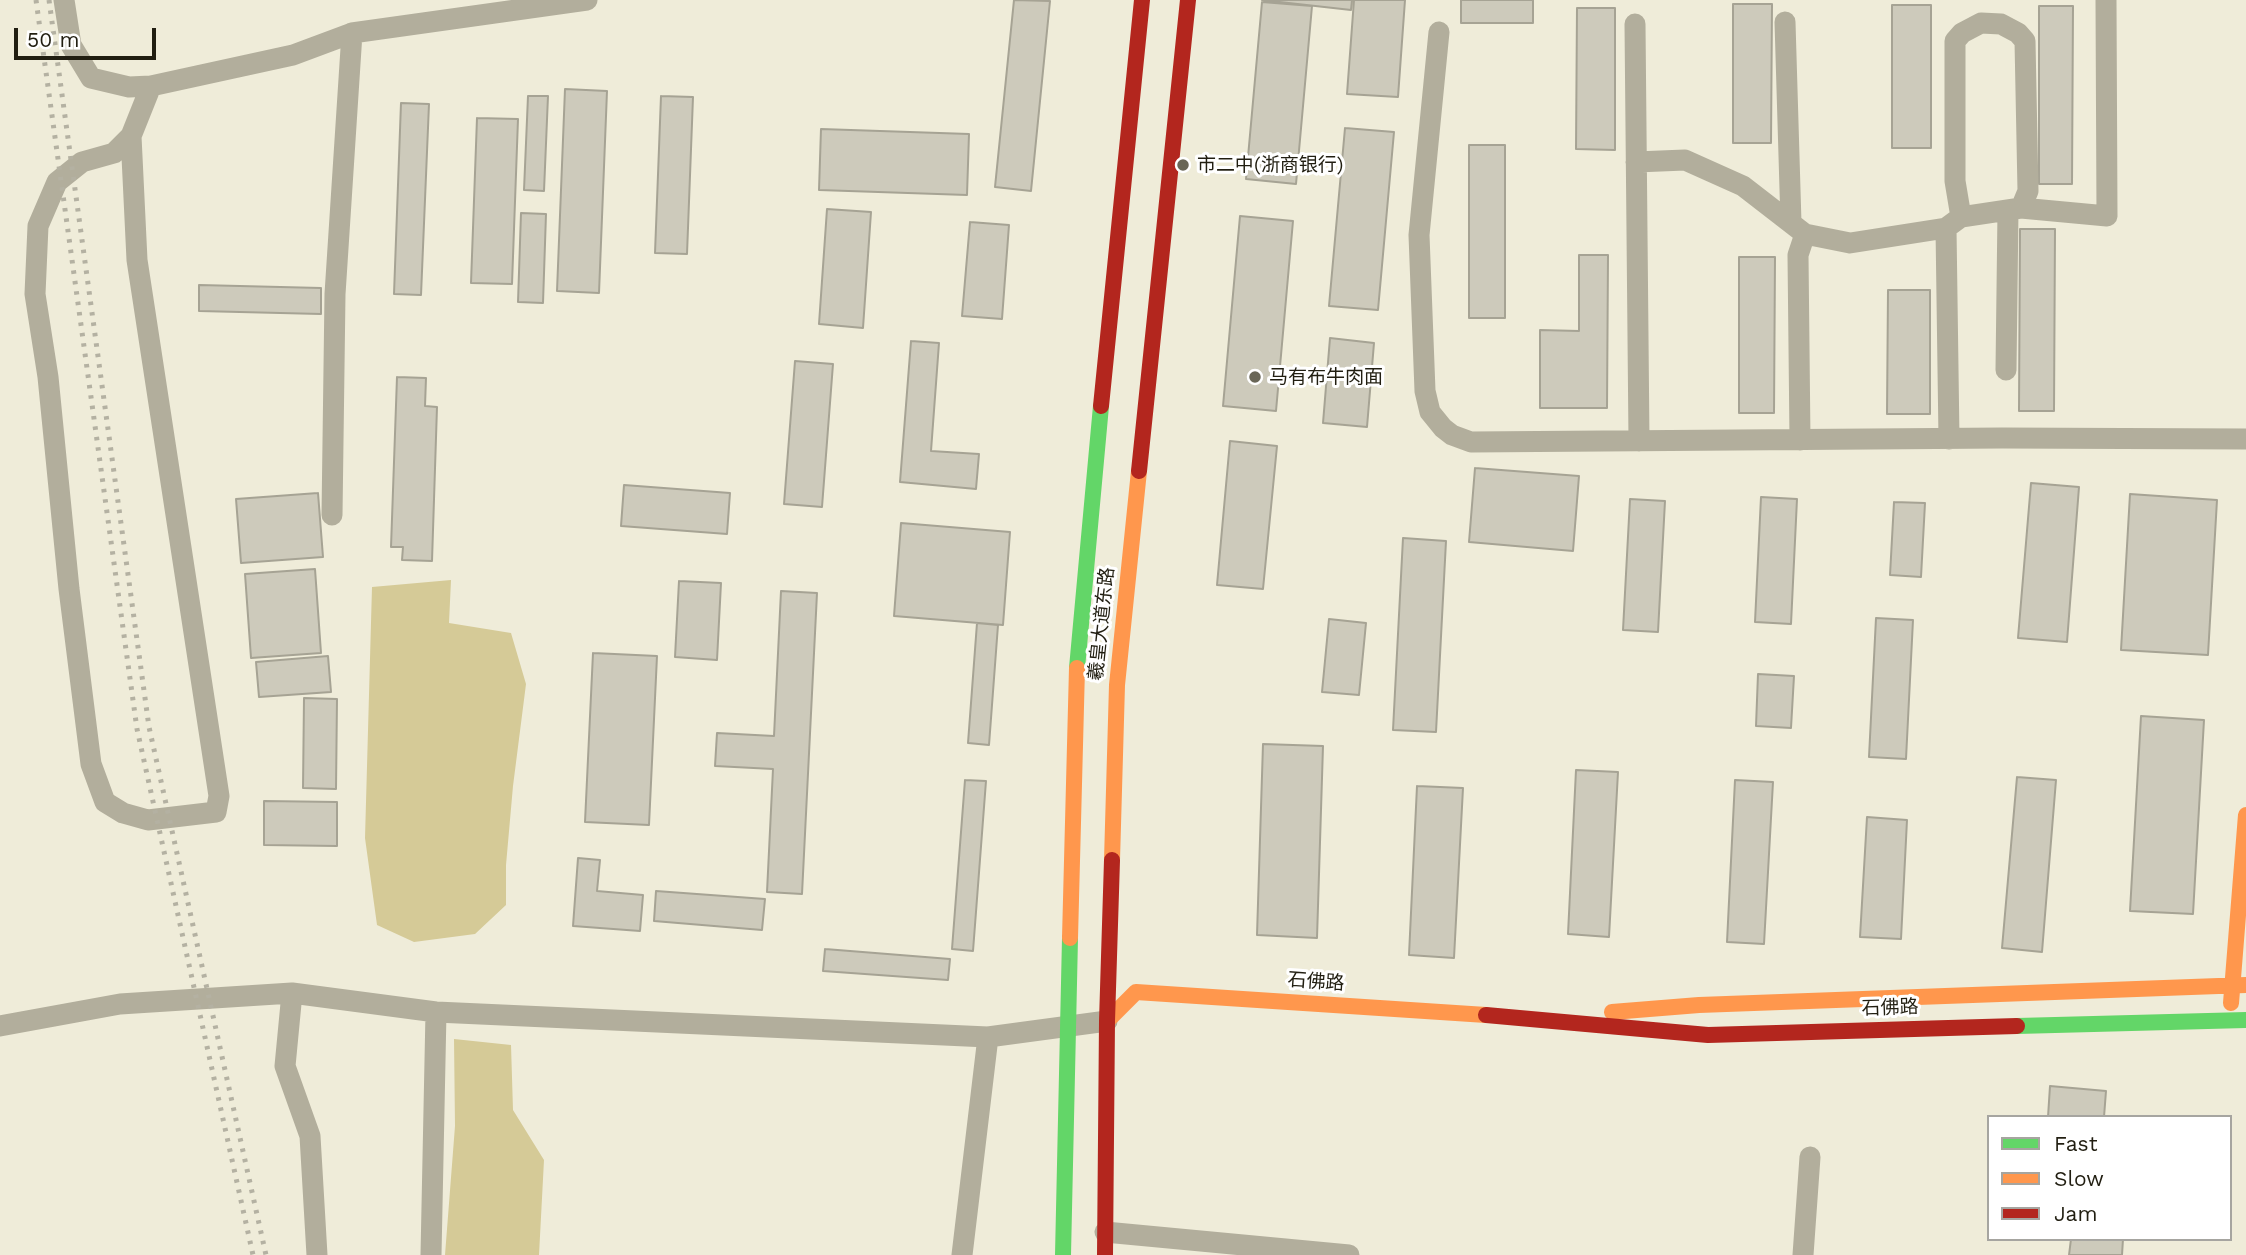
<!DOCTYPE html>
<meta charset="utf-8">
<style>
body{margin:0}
#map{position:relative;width:2246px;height:1255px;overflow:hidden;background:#efecd9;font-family:"Work Sans",sans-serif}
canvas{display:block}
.legend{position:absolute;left:1987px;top:1115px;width:245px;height:126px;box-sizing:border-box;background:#fff;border:2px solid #a6a5a0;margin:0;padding:9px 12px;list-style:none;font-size:21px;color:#211e11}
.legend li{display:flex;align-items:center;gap:14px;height:35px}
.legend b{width:35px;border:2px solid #a6a5a0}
.scale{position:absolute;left:14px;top:28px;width:142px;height:32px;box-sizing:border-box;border:4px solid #211e11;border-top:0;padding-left:9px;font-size:21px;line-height:24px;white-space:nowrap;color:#211e11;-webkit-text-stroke:5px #fff;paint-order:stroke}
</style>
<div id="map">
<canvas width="2246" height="1255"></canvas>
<ul class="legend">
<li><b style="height:9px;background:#63d668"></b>Fast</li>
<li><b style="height:9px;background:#ff974d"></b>Slow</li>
<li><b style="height:9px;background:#b3261e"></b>Jam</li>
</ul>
<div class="scale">50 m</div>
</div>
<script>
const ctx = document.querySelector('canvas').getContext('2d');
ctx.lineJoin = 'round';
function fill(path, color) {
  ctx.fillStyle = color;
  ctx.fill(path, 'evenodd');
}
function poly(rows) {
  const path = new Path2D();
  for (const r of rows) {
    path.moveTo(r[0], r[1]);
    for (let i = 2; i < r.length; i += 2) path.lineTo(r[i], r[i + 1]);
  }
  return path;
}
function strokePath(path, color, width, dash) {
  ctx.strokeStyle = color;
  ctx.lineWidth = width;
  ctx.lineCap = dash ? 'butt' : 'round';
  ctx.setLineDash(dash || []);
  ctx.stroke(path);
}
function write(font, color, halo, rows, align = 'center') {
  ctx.font = font + ' "Work Sans","Noto Sans SC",sans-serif';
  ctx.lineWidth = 6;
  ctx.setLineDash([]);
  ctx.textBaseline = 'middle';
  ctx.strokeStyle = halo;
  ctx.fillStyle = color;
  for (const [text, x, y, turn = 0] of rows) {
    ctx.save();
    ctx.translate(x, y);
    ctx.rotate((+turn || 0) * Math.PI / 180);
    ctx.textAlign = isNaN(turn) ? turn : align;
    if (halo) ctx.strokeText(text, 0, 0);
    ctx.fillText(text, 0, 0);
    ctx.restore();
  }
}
fill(poly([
 [451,580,449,623,511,633,526,684,513,786,506,865,506,905,475,934,414,942,377,925,365,838,372,587],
 [454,1039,511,1045,513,1110,544,1160,539,1255,445,1255,455,1126]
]), '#d5ca97');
const building = poly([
 [1014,0,1050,1,1031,191,995,187,1014,0],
 [1262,0,1352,0,1351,10,1262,0],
 [1354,0,1405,0,1398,97,1347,94,1354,0],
 [1461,0,1533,0,1533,23,1461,23,1461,0],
 [1262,2,1312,6,1296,184,1246,179,1262,2],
 [1733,4,1772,4,1771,143,1733,143,1733,4],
 [1892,5,1931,5,1931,148,1892,148,1892,5],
 [2039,6,2073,6,2072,184,2039,184,2039,6],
 [1577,8,1615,8,1615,150,1576,149,1577,8],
 [565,89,607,91,599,293,557,291,565,89],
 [528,96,548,96,544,191,524,190,528,96],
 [661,96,693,97,687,254,655,253,661,96],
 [401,103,429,104,421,295,394,294,401,103],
 [477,118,518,119,512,284,471,283,477,118],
 [1345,128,1394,132,1378,310,1329,306,1345,128],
 [821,129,969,134,967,195,819,190,821,129],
 [1469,145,1505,145,1505,318,1469,318,1469,145],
 [827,209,871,212,863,328,819,324,827,209],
 [521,213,546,214,543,303,518,302,521,213],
 [1240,216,1293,221,1276,411,1223,406,1240,216],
 [970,222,1009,225,1002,319,962,316,970,222],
 [2020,229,2055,229,2054,411,2019,411,2020,229],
 [1579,255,1608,255,1607,408,1540,408,1540,330,1579,331,1579,255],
 [1739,257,1775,257,1774,413,1739,413,1739,257],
 [199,285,321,288,321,314,199,311,199,285],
 [1888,290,1930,290,1930,414,1887,414,1888,290],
 [1330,338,1374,343,1367,427,1323,423,1330,338],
 [911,341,939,343,931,451,979,454,976,489,900,482,911,341],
 [795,361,833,364,822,507,784,504,795,361],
 [397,377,426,378,425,406,437,407,432,561,402,560,403,547,391,547,397,377],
 [1230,441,1277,446,1263,589,1217,585,1230,441],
 [1475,468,1579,476,1573,551,1469,542,1475,468],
 [2031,483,2079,487,2067,642,2018,638,2031,483],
 [624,485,730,493,727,534,621,526,624,485],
 [318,493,323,557,241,563,236,499,318,493],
 [2130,494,2217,500,2208,655,2121,650,2130,494],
 [1761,497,1797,499,1791,624,1755,622,1761,497],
 [1630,499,1665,501,1658,632,1623,630,1630,499],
 [1894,502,1925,503,1921,577,1890,575,1894,502],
 [901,523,1010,532,1003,625,894,616,901,523],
 [1403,538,1446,541,1436,732,1393,730,1403,538],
 [315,569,321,653,251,658,245,574,315,569],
 [679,581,721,583,717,660,675,657,679,581],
 [781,591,817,593,802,894,767,892,773,769,715,766,717,733,774,736,781,591],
 [1876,618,1913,620,1906,759,1869,757,1876,618],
 [1329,619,1366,623,1359,695,1322,692,1329,619],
 [977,623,998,625,989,745,968,743,977,623],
 [593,653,657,656,649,825,585,822,593,653],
 [328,656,331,692,259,697,256,662,328,656],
 [1758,674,1794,676,1791,728,1756,726,1758,674],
 [304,698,337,699,336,789,303,788,304,698],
 [2141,716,2204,720,2193,914,2130,911,2141,716],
 [1263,744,1323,746,1317,938,1257,935,1263,744],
 [1576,770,1618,772,1609,937,1568,934,1576,770],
 [2017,777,2056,780,2042,952,2002,948,2017,777],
 [965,780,986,781,973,951,952,949,965,780],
 [1735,780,1773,782,1764,944,1727,942,1735,780],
 [1417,786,1463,788,1454,958,1409,955,1417,786],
 [264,801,337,802,337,846,264,845,264,801],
 [1867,817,1907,820,1901,939,1860,937,1867,817],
 [578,858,600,860,597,891,643,895,640,931,573,926,578,858],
 [656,891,765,899,762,930,654,921,656,891],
 [825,949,950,959,948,980,823,971,825,949],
 [2050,1086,2106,1091,2104,1117,2048,1117,2050,1086],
 [2071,1239,2123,1239,2122,1255,2069,1255,2071,1239]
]);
fill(building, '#cdcabb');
strokePath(building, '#a6a394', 2);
strokePath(poly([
 [64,0,71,45,91,78,129,87,151,86,293,55,352,33],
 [1785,22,1791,223],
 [1635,24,1639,441],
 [1439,32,1419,235,1425,391,1430,412,1443,428,1452,435,1471,442,2002,438,2246,439],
 [131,136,137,260,219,796,216,812,148,820,123,813,105,802,91,764,69,589,48,377,35,294,38,226,57,182,82,162,114,153,131,136,151,86],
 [1636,162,1685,160,1743,186,1805,234,1850,243,1946,228,1961,217,2021,208,2107,216,2106,0],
 [1961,217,1955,181,1955,41,1962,33,1981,23,2001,24,2018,33,2025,41,2028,191,2021,208],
 [1946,228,1949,439],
 [2006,370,2008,210],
 [1800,440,1798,255,1805,234],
 [332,515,335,294,352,33,587,0],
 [292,993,285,1066,310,1136,317,1255],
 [0,1026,120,1004,292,993,436,1012,988,1037],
 [1105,1232,1349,1255],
 [431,1255,436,1012],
 [962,1255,988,1037,1107,1021],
 [1803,1255,1810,1157]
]), '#b2ae9c', 21);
strokePath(poly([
 [1077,668,1101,406],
 [2017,1026,2246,1020],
 [1063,1255,1070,938]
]), '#63d668', 16);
strokePath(poly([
 [1112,860,1117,685,1139,471],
 [1070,938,1077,668],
 [2231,1003,2246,815],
 [1612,1012,1699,1005,2246,985],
 [1107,1021,1136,992,1486,1015]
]), '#ff974d', 16);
strokePath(poly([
 [1101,406,1142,0],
 [1139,471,1188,0],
 [1486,1015,1708,1035,2017,1026],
 [1105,1255,1107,1021,1112,860]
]), '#b3261e', 16);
strokePath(poly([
 [36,0,137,729,253,1255],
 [49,0,149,727,266,1255]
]), '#b4b1a2', 5, [3.5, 7]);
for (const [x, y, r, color] of [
 [1183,165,7,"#696657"],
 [1255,377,7,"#696657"]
]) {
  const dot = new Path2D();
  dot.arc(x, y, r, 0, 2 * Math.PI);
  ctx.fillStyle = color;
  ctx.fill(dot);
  strokePath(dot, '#fff', 2.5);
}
write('19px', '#211e11', '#fff', [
 ["市二中(浙商银行)",1197,165],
 ["马有布牛肉面",1269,377]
], 'left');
write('19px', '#211e11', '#fff', [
 ["羲皇大道东路",1102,624,-84],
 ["石佛路",1316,982,4],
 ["石佛路",1890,1008,-2]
]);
</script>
